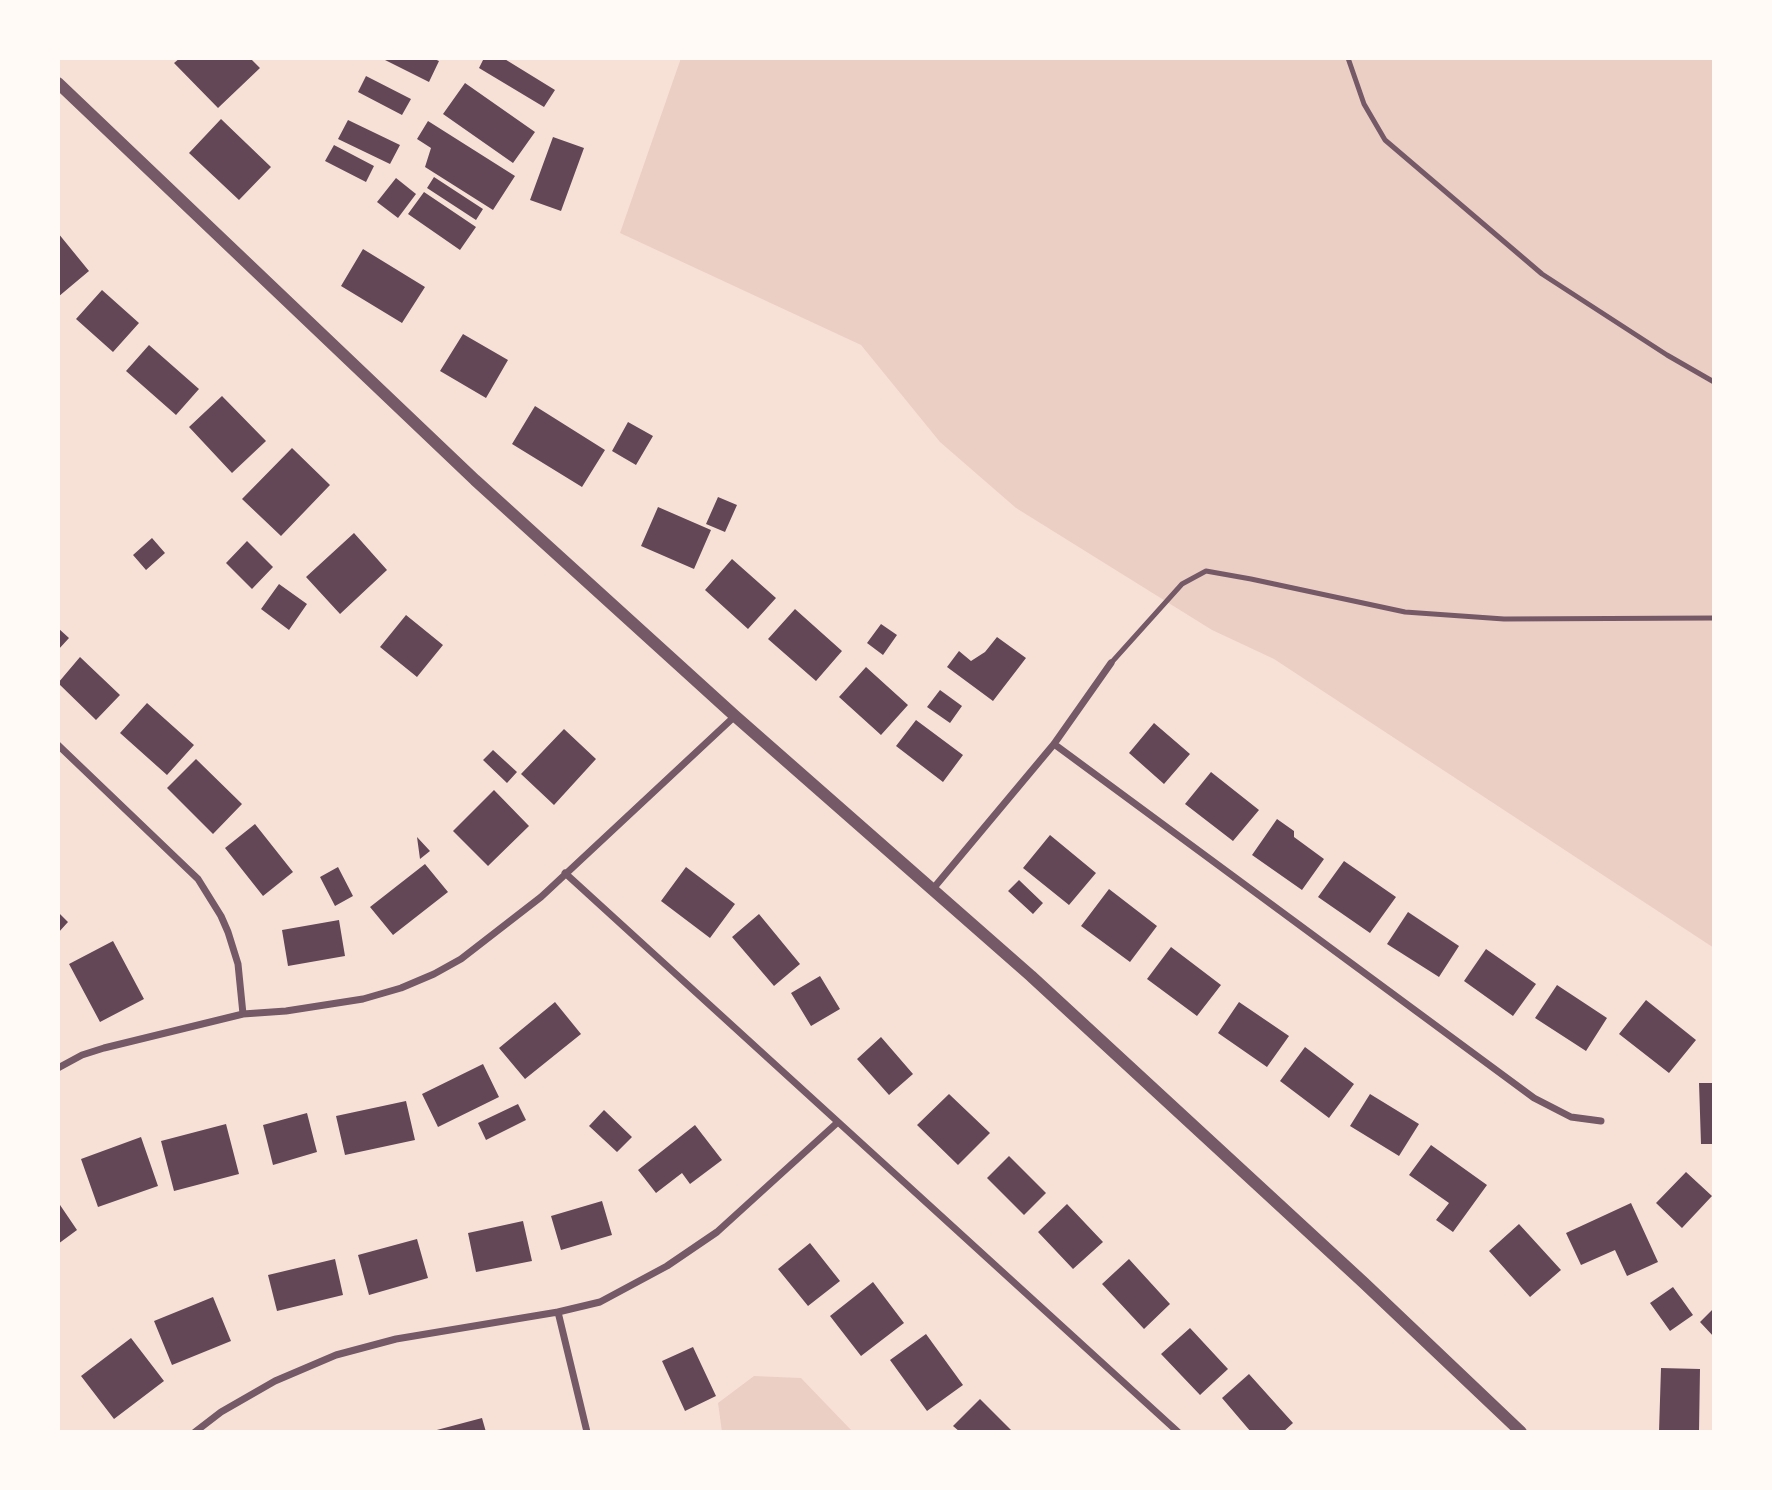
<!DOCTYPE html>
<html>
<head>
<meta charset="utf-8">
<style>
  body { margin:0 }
  #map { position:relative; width:1772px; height:1490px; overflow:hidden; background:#f7e1d7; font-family:"Fira Sans",sans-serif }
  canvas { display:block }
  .frame { position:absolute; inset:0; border:60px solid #fffaf5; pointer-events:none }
</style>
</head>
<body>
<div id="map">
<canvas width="1772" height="1490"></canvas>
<div class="frame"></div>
</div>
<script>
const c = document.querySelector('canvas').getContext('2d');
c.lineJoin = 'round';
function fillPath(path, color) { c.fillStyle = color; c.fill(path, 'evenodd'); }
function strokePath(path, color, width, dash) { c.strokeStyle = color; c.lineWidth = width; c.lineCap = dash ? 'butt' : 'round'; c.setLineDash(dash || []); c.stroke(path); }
fillPath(new Path2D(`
  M681,58H1714V948L1274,659L1212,630L1016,508L940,442L861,345L620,233Z
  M754,1376L801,1378L853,1432H722L718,1403Z`), '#ebcfc5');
fillPath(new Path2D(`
  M180,58H250L260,68L218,108L174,63Z
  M381,58H432L439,61L429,82Z
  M484,58H503L555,90L544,107L479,68Z
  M366,76L411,99L402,115L358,92Z
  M465,83L535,132L513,163L443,114Z
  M221,119L271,167L239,200L189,153Z
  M348,120L400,145L390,164L338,139Z
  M428,121L515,176L493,210L425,167L431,148L417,139Z
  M553,137L584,148L561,211L530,200Z
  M334,145L374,166L366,182L325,161Z
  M434,177L483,209L476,220L427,188Z
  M396,178L416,194L398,218L377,202Z
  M424,192L476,227L460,250L408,214Z
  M58,233L89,271L58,297Z
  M363,249L425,287L402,323L341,286Z
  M102,290L139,323L113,352L76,319Z
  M463,334L508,360L486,398L440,371Z
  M149,345L199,389L176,415L126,371Z
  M222,396L266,441L232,473L189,427Z
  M535,406L605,450L582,487L512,444Z
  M628,422L653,436L636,465L612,451Z
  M292,448L330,485L281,536L242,499Z
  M718,497L737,505L725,532L706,524Z
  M658,507L711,530L694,569L641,546Z
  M354,533L387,570L340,614L306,577Z
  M152,538L165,553L146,570L133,555Z
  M247,541L273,567L252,589L226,563Z
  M732,559L776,598L748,629L705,590Z
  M279,584L307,604L289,630L261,609Z
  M795,609L842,651L816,681L768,639Z
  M406,615L443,645L417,677L380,647Z
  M881,624L897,635L883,655L867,643Z
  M58,628L69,638L58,650Z
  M997,637L1026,658L993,701L947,667L959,651L971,661L985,652Z
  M80,657L120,695L96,720L58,683Z
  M866,667L908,705L881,735L839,697Z
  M940,690L962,706L950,723L927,707Z
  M147,703L194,745L167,775L120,733Z
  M916,720L963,755L943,782L896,746Z
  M1154,723L1190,754L1164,784L1129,753Z
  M564,729L596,759L554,805L521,774Z
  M493,750L517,772L507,783L483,760Z
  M196,759L242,804L213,834L167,788Z
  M1211,772L1259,810L1233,841L1185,804Z
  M494,790L529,826L488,866L453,831Z
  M1277,819L1294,831V837L1324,859L1302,890L1252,855Z
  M255,824L293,872L263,896L225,848Z
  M1050,835L1096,873L1069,905L1023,868Z
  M417,837L430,851L420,859Z
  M1344,861L1396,897L1370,933L1318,897Z
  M425,864L448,892L393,935L370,907Z
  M338,867L353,896L335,906L320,877Z
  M686,867L735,904L710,938L661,901Z
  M1019,880L1043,903L1033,914L1008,891Z
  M1109,889L1157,926L1130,962L1081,926Z
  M58,912L68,922L58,933Z
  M1408,912L1459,946L1439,977L1387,944Z
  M759,914L800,964L774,986L732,937Z
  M339,920L345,956L288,966L282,930Z
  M113,941L144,999L100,1022L69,964Z
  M1171,947L1221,985L1197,1016L1147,979Z
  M1486,949L1536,984L1513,1016L1464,981Z
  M820,976L840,1009L811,1026L791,993Z
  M1557,985L1607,1018L1586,1051L1535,1018Z
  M1646,1000L1696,1040L1669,1073L1619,1034Z
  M555,1002L581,1034L525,1079L499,1048Z
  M1239,1002L1289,1036L1267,1067L1218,1033Z
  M881,1037L913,1074L889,1095L857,1059Z
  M1305,1047L1354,1084L1329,1118L1280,1081Z
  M483,1064L499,1097L438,1127L422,1094Z
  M1699,1083H1714V1144H1701Z
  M949,1094L990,1133L958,1165L917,1125Z
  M1370,1094L1419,1124L1399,1156L1350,1126Z
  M406,1101L415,1140L345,1155L336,1116Z
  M518,1104L526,1120L486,1140L478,1123Z
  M604,1110L632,1137L617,1152L589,1126Z
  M307,1113L317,1152L273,1165L263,1125Z
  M226,1124L239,1174L174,1191L161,1141Z
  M695,1125L722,1160L690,1184L682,1173L656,1193L638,1170Z
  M141,1137L158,1186L98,1207L81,1159Z
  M1431,1145L1487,1185L1453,1232L1436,1220L1449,1203L1409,1175Z
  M1009,1156L1046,1193L1024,1215L987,1178Z
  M1686,1172L1712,1196L1682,1228L1656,1203Z
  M602,1201L612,1235L561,1250L551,1216Z
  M58,1202L77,1230L58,1244Z
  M1631,1203L1658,1262L1627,1276L1615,1250L1581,1265L1566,1233Z
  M1067,1204L1103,1242L1073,1269L1038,1232Z
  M523,1221L532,1261L476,1272L468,1233Z
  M1519,1224L1561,1270L1530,1297L1489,1251Z
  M417,1239L428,1278L369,1295L358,1255Z
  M810,1243L840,1281L808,1306L778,1269Z
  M335,1259L343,1295L277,1311L268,1275Z
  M1129,1259L1170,1304L1144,1329L1102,1284Z
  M873,1282L904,1323L861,1356L830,1316Z
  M1673,1287L1693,1315L1670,1331L1650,1303Z
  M213,1297L231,1341L172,1365L154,1321Z
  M1714,1308V1337L1700,1322Z
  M1190,1328L1228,1369L1200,1395L1161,1354Z
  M926,1334L963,1385L927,1411L890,1360Z
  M131,1338L164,1381L114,1419L81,1376Z
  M693,1347L716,1396L685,1411L662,1361Z
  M1661,1368L1700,1369L1699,1432H1659Z
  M1249,1374L1293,1423L1283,1432H1251L1222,1398Z
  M980,1399L1013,1432H960L953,1426Z
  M482,1418L486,1432H433V1431Z`), '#644757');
strokePath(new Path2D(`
  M1348,58L1364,104L1385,140L1542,274L1667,355L1714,382
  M1111,663L1182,584L1206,571L1251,579L1405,612L1504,619L1714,618`), '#755966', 5);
strokePath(new Path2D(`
  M1054,744L1534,1098L1571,1117L1601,1121
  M58,745L198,879L221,916L228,932L238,964L243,1014
  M565,873L1178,1432
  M932,890L1054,744L1111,663
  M58,1068L82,1055L104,1048L243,1014L286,1011L363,999L401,988L434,974L461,959L541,897L735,716
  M558,1312L587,1432
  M195,1432L221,1412L275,1381L336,1355L396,1339L558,1312L600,1302L667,1266L717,1232L838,1122`), '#755966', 7);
strokePath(new Path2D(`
  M58,83L475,480L735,716L1031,976L1364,1283L1521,1432`), '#755966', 12);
</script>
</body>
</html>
